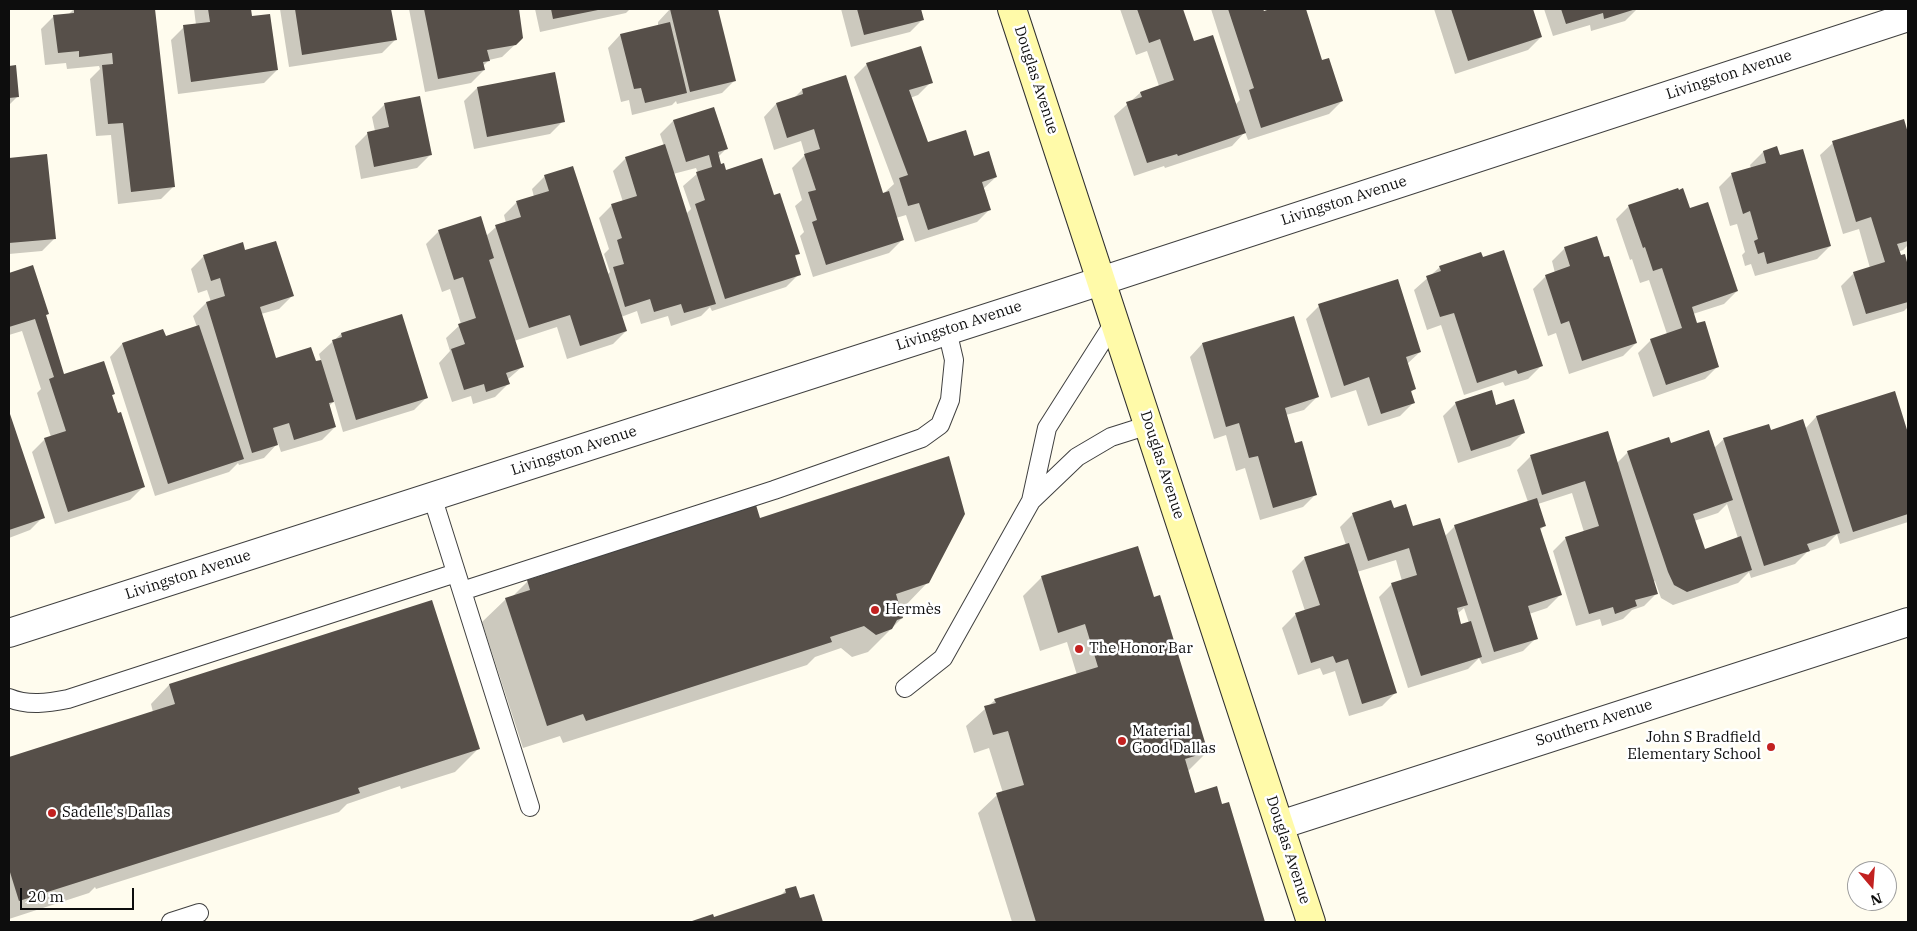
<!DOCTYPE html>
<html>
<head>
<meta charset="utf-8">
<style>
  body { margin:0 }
  #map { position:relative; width:1917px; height:931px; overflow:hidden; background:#fffcee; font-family:"IBM Plex Serif",serif }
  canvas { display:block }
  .frame { position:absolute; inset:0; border:10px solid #0d0d0d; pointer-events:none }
  .north { position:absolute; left:1847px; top:861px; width:50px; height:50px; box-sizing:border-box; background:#fff; border:1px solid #9e9e9e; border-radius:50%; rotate:162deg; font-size:14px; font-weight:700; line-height:20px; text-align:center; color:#0d0d0d }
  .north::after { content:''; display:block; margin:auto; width:18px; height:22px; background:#c22120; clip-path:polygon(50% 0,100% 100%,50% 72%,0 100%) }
  .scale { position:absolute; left:20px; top:888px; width:114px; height:22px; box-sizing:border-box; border:2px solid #0d0d0d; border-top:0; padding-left:6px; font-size:15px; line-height:18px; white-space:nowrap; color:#0d0d0d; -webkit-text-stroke:4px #fff; paint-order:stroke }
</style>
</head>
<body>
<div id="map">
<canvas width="1917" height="931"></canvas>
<div class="frame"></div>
<div class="north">N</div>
<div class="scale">20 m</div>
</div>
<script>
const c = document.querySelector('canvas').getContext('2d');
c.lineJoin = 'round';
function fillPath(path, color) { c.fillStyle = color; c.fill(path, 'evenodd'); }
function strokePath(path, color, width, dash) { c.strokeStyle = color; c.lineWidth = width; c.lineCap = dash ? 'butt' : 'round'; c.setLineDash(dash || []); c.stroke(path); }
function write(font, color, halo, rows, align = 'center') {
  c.font = font + ' "IBM Plex Serif",serif'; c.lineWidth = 5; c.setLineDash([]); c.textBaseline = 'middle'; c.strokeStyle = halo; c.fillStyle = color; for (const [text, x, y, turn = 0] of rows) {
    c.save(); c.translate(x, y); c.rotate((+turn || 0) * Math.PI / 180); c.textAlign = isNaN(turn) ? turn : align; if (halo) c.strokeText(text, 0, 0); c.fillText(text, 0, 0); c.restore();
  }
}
fillPath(new Path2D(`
  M74,9H154L174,186L161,199L118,204L111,135L96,136L90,79L100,69L99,66L67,69L66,63L45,65L41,29L54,16L68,15Z
  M194,9H249L251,18L277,70L264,83L178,94L171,40L184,27L196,25Z
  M280,9H390L395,40L382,53L289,67Z
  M409,9H517L522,38L502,57L489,60L483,66L484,70L471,83L425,92Z
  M535,9H630L626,13L540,32Z
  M670,9H722L717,10L735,80L722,93L677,104L676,101L672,105L632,115L629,100L621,102L608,48L620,35L658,26V22Z
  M841,9H920L923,19L910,32L851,47Z
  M1120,9H1182L1193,43L1235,105L1240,100L1211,9H1262L1263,12L1274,9H1304L1322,62L1342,101L1329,114L1248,140L1245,132L1232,146L1165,168L1164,166L1134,176L1114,116L1140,93L1159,86L1147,51L1136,55Z
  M1434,9H1532L1541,37L1528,50L1455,74Z
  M1544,9H1637L1625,21L1591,31L1590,25L1553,36Z
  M867,64L931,82L918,95L910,98L927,143L973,158L996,177L983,189L990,209L977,222L915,242L906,215L896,218L902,240L889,253L813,277L800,236L804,232L795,206L802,200L792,168L805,155L801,141L774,150L764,117L776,104L794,98L802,90L883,194L894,184L854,77Z
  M15,66L18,96L9,105V67Z
  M477,88L563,121L550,134L474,149L464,101Z
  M385,104L430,155L417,168L361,179L355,146L368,133L375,131L372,117Z
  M714,109L726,149L718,157L720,166L725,171L774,197L798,254L794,257L799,274L786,287L712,311L710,307L701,316L671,326L668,316L641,324L637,311L621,317L626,331L613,344L567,359L557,327L514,341L523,366L507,380L508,384L495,397L473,404L471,396L452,402L439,363L450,351L446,338L461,324L450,289L442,292L426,244L439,231L486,236L496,227L506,223L504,215L516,203L534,197L532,189L545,176L607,275L610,272L604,254L609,249L599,218L612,205L623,202L613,171L626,158L664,146L660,134L673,121ZM696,168L698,173L683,186L691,209L686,214L673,174Z
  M1903,121L1908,137V245L1903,250L1898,252L1900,257L1904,256L1908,270V307L1904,311L1853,326L1841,286L1854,273L1870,268L1859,229L1843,234L1820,155L1833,143Z
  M1776,148L1779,157L1830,246L1817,259L1755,276L1751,264L1745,266L1742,255L1745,252L1737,224L1730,226L1719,187L1732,174L1751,168L1750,165L1763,152Z
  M46,155L55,238L42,251L9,254V159Z
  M1629,206L1689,210L1737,291L1724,304L1693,314L1696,325L1718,366L1705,379L1653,397L1638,353L1651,340L1667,334L1649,280L1640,283L1632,259L1630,260L1616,219Z
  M1565,248L1636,343L1623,356L1569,374L1556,333L1548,336L1533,289L1546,276L1555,273L1552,261Z
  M244,252L292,296L279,309L261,314L275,359L315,363L321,361L319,354L341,334L401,316L427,397L414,410L343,432L334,401L329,406L335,427L322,440L281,452L278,443L264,458L239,465L238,463L229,472L155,496L110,357L122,344L165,338L197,327L193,316L206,303L211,302L207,290L198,293L191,269L204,256Z
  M32,266L45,316L63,376L114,394L111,396L143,487L130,500L55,524L32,452L45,439L51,437L37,393L41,389L22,331L9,335V274Z
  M1440,267L1541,366L1528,379L1505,386L1503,382L1464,395L1441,325L1427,330L1414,290Z
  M1319,306L1420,352L1407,364L1415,388L1410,393L1413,403L1400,416L1368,426L1356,390L1331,398L1306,319Z
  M1202,344L1317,397L1304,410L1286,415L1295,445L1316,494L1303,507L1260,520L1245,468L1236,471L1226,435L1214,439L1190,357Z
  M1894,393L1908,437V522L1840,544L1837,534L1825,546L1807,552L1795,564L1751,578L1749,572L1738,583L1673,605L1661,598L1655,581L1653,582L1657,593L1644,606L1632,610L1623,619L1602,626L1600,619L1576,626L1553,551L1566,538L1584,532L1572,493L1538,504L1544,526L1540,530L1560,595L1547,608L1529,614L1536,638L1523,651L1482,664L1479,658L1468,669L1408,688L1379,597L1392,584L1402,581L1396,560L1357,572L1395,693L1382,706L1349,716L1335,671L1323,675L1320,668L1298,675L1282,628L1295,615L1305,611L1292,571L1305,558L1346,545L1340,527L1353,514L1393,509L1412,528L1445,536L1455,526L1528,502L1517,470L1530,457L1607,433L1616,464L1628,452L1671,445L1714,448L1724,439L1770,431L1805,429L1816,417ZM1727,504L1738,538L1704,550L1694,521L1718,513ZM1464,608L1469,623L1461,626L1457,614Z
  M1456,403L1496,406L1523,433L1510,446L1458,463L1443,416Z
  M9,414L43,517L30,530L9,538Z
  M760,519L928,582L905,606L899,608L902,618L868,652L852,657L841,648L815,657L807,665L563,743L560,736L523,748L482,622L506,599L512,597L528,581Z
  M1042,577L1153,598L1207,752L1188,771L1194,794L1221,805L1228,803L1264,922H1012L978,813L997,795L1003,793L989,748L974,753L966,726L995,700L1077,675L1067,642L1040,651L1023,596Z
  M169,685L478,749L455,772L401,789L400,786L347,804L339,812L96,889L95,887L89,893L9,919V758L153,712L151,704Z
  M786,890L799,900L813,895L822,922H692L712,916L713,919L780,896Z`), '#0003');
fillPath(new Path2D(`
  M74,9H155L175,187L131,192L123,123L108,124L102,65L113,64L112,53L79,57V51L58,53L53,15L74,13Z
  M208,9H251L252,16L270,14L278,70L191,82L183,25L210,22Z
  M295,9H391L397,40L302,55Z
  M424,9H519L523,38L516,45L487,50L490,61L483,62L485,70L438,79Z
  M551,9H598V10L553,19Z
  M670,9H718L736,81L690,92Z
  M857,9H921L924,20L864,35Z
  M1137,9H1183L1194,41L1213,35L1246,133L1178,156L1177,154L1147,163L1126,102L1142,97L1140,92L1174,80L1160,39L1149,43Z
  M1228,9H1263L1264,11L1270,9H1306L1322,60L1329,58L1343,101L1261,128L1249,90L1254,88Z
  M1451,9H1533L1542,37L1468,61Z
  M1561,9H1636L1604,19L1603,13L1566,24Z
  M670,22L687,93L645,103L641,88L634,89L620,34Z
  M921,46L933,83L909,90L928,142L966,130L974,156L989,151L997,177L982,182L991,210L928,230L919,203L908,206L899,178L908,175L866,63Z
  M16,65L19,97L9,98V66Z
  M555,72L565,122L487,137L477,87Z
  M846,75L883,193L889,191L904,240L826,265L812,222L817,220L808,192L816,190L804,154L820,149L814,129L787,138L776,103L803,94L802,89Z
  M420,96L432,155L374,167L367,132L389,127L384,103Z
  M714,107L728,149L718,152L721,164L724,163L726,170L762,158L774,195L780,193L800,254L795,255L801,275L725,299L695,204L705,200L696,172L712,167L709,155L686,162L673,120Z
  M1904,119L1908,133V241L1897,244L1901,255L1905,254L1908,266V302L1866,314L1853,272L1885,262L1871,217L1856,222L1832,141Z
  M665,144L716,304L684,313L681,304L654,312L650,299L625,307L613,267L624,264L617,240L622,238L611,204L637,196L625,157Z
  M1777,146L1780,155L1803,149L1831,246L1767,264L1764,252L1758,254L1754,241L1758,239L1750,211L1743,214L1731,173L1766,163L1763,151Z
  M47,154L56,239L9,243V158Z
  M573,166L627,331L580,346L570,315L529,328L495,225L521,217L516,201L549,191L544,175Z
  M1678,188L1679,190L1683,188L1690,208L1708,202L1738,291L1692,307L1697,323L1705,321L1719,367L1666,385L1650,339L1682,328L1662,268L1653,271L1645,247L1643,248L1628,205Z
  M481,216L494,258L489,260L524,367L506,373L510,384L486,392L484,384L464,390L451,349L465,344L458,324L476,318L463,277L454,280L438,230Z
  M1597,236L1604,257L1609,256L1637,343L1582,361L1569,321L1561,324L1545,275L1570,266L1564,247Z
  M276,241L294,296L260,307L276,358L311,347L316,361L321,360L334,402L329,403L336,427L294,440L289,423L273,428L278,445L252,453L206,302L225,296L220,278L211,281L203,255L243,242L245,250Z
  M1504,250L1543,366L1518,374L1516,370L1477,383L1454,313L1440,317L1426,276L1441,271L1439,266L1481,252L1483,257Z
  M33,265L49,314L46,315L64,374L104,361L115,394L112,395L118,413L121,412L145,487L68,512L44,438L66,431L49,379L54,377L35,319L9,327V273Z
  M1398,279L1421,352L1406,357L1416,389L1411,391L1415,403L1381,414L1369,377L1344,386L1318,304Z
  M402,314L428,398L356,420L332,340L342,337L341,333Z
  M1294,316L1319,397L1285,408L1295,443L1302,441L1317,495L1273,508L1258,456L1249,458L1239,423L1226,427L1202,343Z
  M199,325L244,459L168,484L122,343L163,329L166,336Z
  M1492,390L1496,405L1514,399L1525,433L1471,451L1455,402Z
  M1895,391L1908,433V514L1853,532L1816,416Z
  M9,411L45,518L9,530Z
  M1803,419L1840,533L1807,544L1810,551L1764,566L1723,438L1769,424L1771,430Z
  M1709,430L1733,500L1693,514L1705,549L1741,536L1752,570L1687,592L1674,585L1668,572L1627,451L1669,437L1671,443Z
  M1608,431L1658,594L1635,600L1637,606L1615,614L1613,607L1589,614L1565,537L1599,526L1585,481L1542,495L1530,455Z
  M949,456L965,514L929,583L896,594L903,618L897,620L892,629L876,635L864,626L830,637L832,642L586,721L583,714L547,726L505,598L530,590L527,580L756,505L760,518Z
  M1537,498L1546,526L1540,528L1562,595L1528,606L1538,639L1494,652L1454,525Z
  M1391,500L1394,508L1406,504L1413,526L1440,518L1468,605L1457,608L1461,624L1471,621L1482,657L1421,676L1391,583L1417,575L1409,548L1368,561L1352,513Z
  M1349,543L1397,693L1362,704L1348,659L1336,663L1333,656L1311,663L1295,613L1320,605L1304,557Z
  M1138,546L1154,597L1160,595L1208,752L1185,759L1195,793L1217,786L1222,804L1229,802L1265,922H1036L996,793L1024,785L1008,731L993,735L984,706L996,703L994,699L1098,667L1085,624L1058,633L1041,576Z
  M432,600L480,749L358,788L360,793L19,901L9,869V757L175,704L169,684Z
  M796,886L800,898L814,894L823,922H689L713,914L714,917L786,893L785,889Z`), '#564f49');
const lane = new Path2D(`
  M432,496L530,807
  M1031,501L1047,428L1115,321
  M462,591L774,490L922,438L940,425L950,400L954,360L947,330
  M905,688L943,658L1031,501L1077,457L1111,437L1149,425
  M9,698C28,706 48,703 68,699L456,573
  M171,922L199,913`);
const street = new Path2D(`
  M9,633L1058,295L1908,17
  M1280,825L1908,622`);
const secondary = new Path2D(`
  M1012,9L1311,922`);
strokePath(lane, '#404040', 20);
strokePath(street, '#404040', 30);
strokePath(secondary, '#2f2f2f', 30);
strokePath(lane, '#fff', 18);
strokePath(street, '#fff', 28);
strokePath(secondary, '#fffaa9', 28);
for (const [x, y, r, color] of [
  [875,610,5,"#c22120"],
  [1079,649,5,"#c22120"],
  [1122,741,5,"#c22120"],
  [1771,747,5,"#c22120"],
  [52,813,5,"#c22120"]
]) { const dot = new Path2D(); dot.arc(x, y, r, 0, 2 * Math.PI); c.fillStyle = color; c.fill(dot); strokePath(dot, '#fff', 2); }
write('15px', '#0d0d0d', '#fff', [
  ["Livingston Avenue",1729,75,-18],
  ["Douglas Avenue",1036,80,72],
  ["Livingston Avenue",1344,201,-18],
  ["Livingston Avenue",959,326,-18],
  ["Livingston Avenue",574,451,-18],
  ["Douglas Avenue",1162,465,72],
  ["Livingston Avenue",188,575,-18],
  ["Southern Avenue",1594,723,-18],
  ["Douglas Avenue",1288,850,72]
]);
write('15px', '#0d0d0d', '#fff', [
  ["Hermès",885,610],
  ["The Honor Bar",1089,649],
  ["Material",1132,732],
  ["Good Dallas",1132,749],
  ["John S Bradfield",1761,738,"right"],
  ["Elementary School",1761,755,"right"],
  ["Sadelle's Dallas",62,813]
], 'left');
</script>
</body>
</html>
